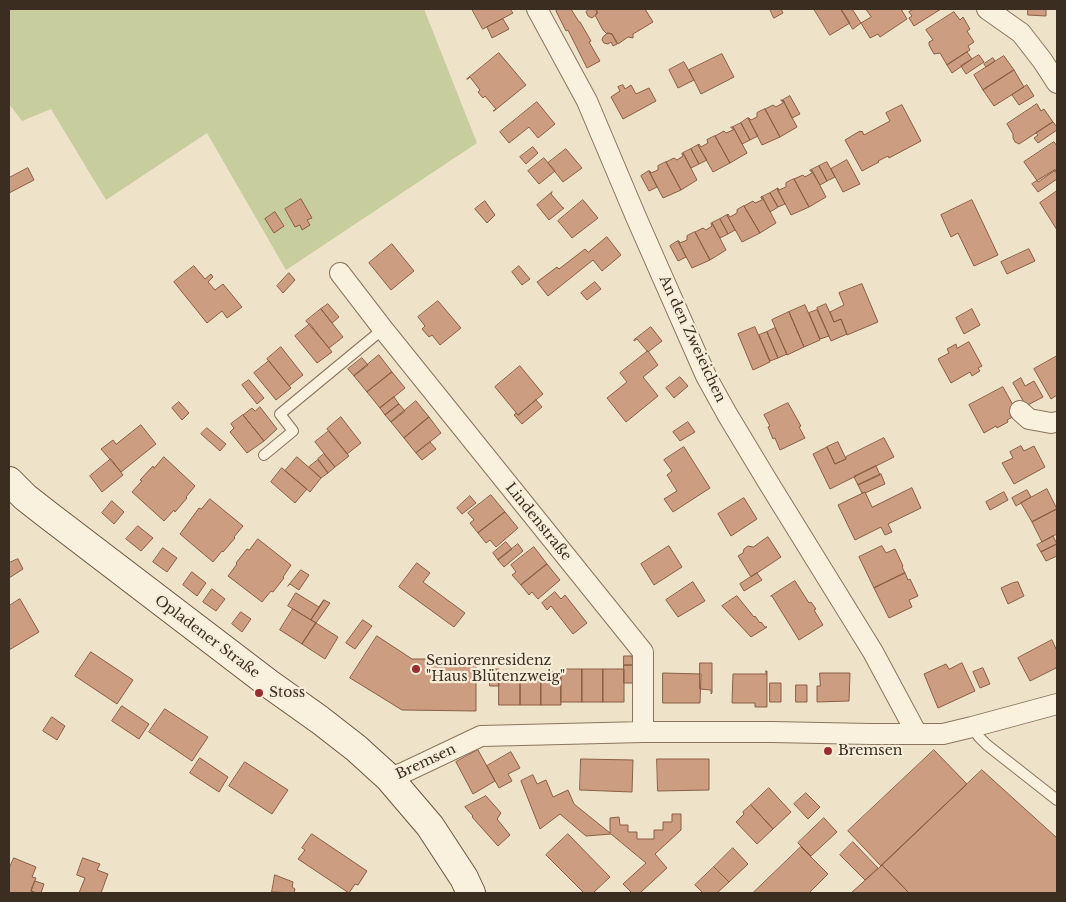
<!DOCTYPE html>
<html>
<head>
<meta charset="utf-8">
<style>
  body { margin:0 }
  #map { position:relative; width:1066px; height:902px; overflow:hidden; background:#eee2c9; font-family:"Libre Baskerville",serif }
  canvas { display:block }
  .frame { position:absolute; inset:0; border:10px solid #3c2d21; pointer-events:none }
</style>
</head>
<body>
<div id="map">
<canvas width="1066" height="902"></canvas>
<div class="frame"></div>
</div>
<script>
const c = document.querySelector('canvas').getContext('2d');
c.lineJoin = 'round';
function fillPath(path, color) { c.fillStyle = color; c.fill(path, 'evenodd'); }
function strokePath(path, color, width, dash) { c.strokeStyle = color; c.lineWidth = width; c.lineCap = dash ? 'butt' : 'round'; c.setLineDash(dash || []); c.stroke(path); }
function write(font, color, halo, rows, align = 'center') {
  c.font = font + ' "Libre Baskerville",serif'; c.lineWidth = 4.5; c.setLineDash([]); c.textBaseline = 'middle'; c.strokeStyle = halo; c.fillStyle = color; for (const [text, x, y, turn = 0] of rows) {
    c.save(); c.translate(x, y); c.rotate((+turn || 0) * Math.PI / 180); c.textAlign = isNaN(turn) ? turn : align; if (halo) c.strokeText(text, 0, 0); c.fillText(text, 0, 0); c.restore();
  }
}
fillPath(new Path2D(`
  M9,9H424L477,143L286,270L207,133L106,200L51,109L22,121L9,104Z`), '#c8cd9d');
const building = new Path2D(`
  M472,9H510L513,13L483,29Z
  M559,9H571L579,22H580L591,41L589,42L600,61L587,68L568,30L566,31L556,11Z
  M589,9H595L597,11V14L592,18L588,16L586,12Z
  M595,9H645L653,22L633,34V38L628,37L618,44L612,34L608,33L607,34L603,30L595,15L597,14V11Z
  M770,9H781L783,13L774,18Z
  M814,9H841L850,23L830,35Z
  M841,9H852L861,23L853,29Z
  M866,9H901L907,19L880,37L878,34L870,38L861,23L871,17Z
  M914,9H941L914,26L909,18L912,16L909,12Z
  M1028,9H1046V16L1028,15Z
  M954,12L960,20L963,17L970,29L967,31L974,42L968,46L970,50L947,65L940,53L934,54L929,45V42L933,40L926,30Z
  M503,19L509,29L492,38L487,27Z
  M608,33L612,34L617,44L613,46L611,42L608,44L604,43L602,40L603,37Z
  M967,52L972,59L952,73L947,65Z
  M499,53L526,85L494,111H493L496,109L485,96L483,98L478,92L480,90L470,77L468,79H467Z
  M722,54L734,77L701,94L689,70Z
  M979,55L984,62L966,74L961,66Z
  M1004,56L1014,70L983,90L974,75Z
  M993,58L995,61L986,67L984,64Z
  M684,62L694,80L678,88L669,70Z
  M1014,70L1024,87L994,106L983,90Z
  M623,85L625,89L631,85L636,94L649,88L656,101L623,119L611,97L620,91L618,87Z
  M1027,85L1034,96L1019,105L1012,95Z
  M790,96L800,114L792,118L783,100Z
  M781,100H783L797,127L780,137L765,109L773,105L776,107L783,103Z
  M537,102L555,124L538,138L529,127L509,143L500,132Z
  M1037,104L1041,111L1044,109L1053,122L1019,144L1015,142L1013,138V134L1007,124Z
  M902,105L921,141L889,158L888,156L878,161L879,162L862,171L845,140L860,131L861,132L862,131L864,135L890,121L886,113Z
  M765,109L780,137L762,145L748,118H749L751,120L757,117V113Z
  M748,118L758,136L750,140L741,123Z
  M1053,122L1057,127V130L1038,143L1034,138L1038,135L1036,133Z
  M741,123L750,140L742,144L733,127Z
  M731,127H733L747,153L730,163L715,136L724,131L726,133L733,130Z
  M715,136L730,163L713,172L698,145L699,144L701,147L708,143L707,140Z
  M1054,142L1057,146V153H1056L1057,154V169L1038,182L1024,162Z
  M698,145L707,160L699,164L691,149Z
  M533,147L538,153L526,164L520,157Z
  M566,149L582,168L563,182L548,163Z
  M691,149L699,164L691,168L683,153Z
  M683,153L697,180L681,190L666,162L674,158L677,160L683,156L682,154Z
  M544,158L555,171L539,184L528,171Z
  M847,160L860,184L843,192L831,169Z
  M666,162L681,190L663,198L649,171H650L651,173L658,170V166Z
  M827,162L835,177L827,181L819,166Z
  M819,166L827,181L820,185L811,170Z
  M28,168L34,180L9,193V178Z
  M810,170H812L826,197L809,207L794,179L803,175L805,177L812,173Z
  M1055,170L1057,174V179L1038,192L1032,184Z
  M649,171L657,187L649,191L641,176Z
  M794,179L809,207L791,215L777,188H778L779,190L786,187V183Z
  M777,189L785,204L778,207L770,193Z
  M1057,191V230L1040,203Z
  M552,192L551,194L563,208H564L549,220L537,205Z
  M770,193L778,207L770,212L762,197Z
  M761,197L762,196L776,223L760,233L744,206L753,201L755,203L762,200Z
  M301,199L312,218L307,220L310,225L302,230L300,225L295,227L285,209Z
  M583,200L598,218L572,238L558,221Z
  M972,200L998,255L974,266L958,233L951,237L941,215Z
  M485,201L495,215L487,223L475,209Z
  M744,206L760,233L742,242L727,215L728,214L730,217L737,213V210Z
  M275,212L284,226L274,233L265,219Z
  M727,215L735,230L728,234L720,219Z
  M720,219L728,234L720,238L712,223Z
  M712,223L726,250L710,260L695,232L703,228L706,230L712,226L711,224Z
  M695,232L710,260L692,268L678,241H679L680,243L687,240V236Z
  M607,237L621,255L602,271L593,260L548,296L537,282L557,267L559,269L585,249L588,252Z
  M678,241L686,257L678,261L670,246Z
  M392,244L414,271L391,290L369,263Z
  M1029,249L1035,261L1007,274L1001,262Z
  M194,266L205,279L211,274L213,277L208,282L215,290L223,284L242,307L227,318L222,311L207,323L174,282Z
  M519,266L530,279L522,285L512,272Z
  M289,273L295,280L283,293L277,286Z
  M595,282L601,289L587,300L581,293Z
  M862,284L878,322L847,335L841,319L834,322L830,312L844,305L839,293Z
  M438,301L461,328L440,345L432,335L429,337L422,329L425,326L418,317Z
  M328,304L339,317L332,323L321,309Z
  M826,304L834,322L841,319L847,334L831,341L817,308Z
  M805,305L820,340L804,347L789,312Z
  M321,309L343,337L329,348L306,321Z
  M972,309L980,325L964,334L956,318Z
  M817,310L829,336L820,339L809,313Z
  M789,312L804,347L787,355L772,320Z
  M310,324L332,352L317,363L295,336Z
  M651,327L662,341L648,352L637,339L634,341V340Z
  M755,327L770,362L753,370L738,334Z
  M775,328L787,354L778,358L767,332Z
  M767,332L778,358L770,361L759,335Z
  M969,342L982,366L978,368L980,371L972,376L970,372L951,383L938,359L949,353L947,349L956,344L957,348Z
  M281,347L303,375L289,386L267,359Z
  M648,351L658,365L643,377L658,396L626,422L607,398L627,382L620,373Z
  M379,355L392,372L367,392L354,376Z
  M1057,356V395L1051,399L1034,369Z
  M362,358L368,365L354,376L348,369Z
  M269,361L291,388L276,400L254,373Z
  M520,366L543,394L518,415L495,387Z
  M392,372L405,388L380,408L367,392Z
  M680,377L688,386L674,398L666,388Z
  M1021,378L1025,386L1034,381L1043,397L1026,406L1013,383Z
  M249,380L264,398L257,404L242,385Z
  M1003,387L1018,414L1007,420L1008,422L997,428L996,426L984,433L969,405Z
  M394,397L399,404L385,415L380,408Z
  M536,400L542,407L522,424L514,415L516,413L518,415Z
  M416,401L429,417L404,438L391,422Z
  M179,402L189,413L182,420L172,408Z
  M788,403L801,426L799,427L805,438L780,450L775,438L773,439L768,427L770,426L764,415Z
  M399,404L405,411L391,422L385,415Z
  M260,407L277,429L264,441L243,415L252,408L255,411Z
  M243,415L264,441L247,453L230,432L234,428L231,424Z
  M341,417L361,443L347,454L327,429Z
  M429,417L441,433L416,453L404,438Z
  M688,422L695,432L680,441L673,432Z
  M141,425L156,444L121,472L101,449L113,440L116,444Z
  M207,428L226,444L220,451L201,434Z
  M329,431L349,456L335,467L315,442Z
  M884,438L894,457L830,489L813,454L827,447L835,464L846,459V457Z
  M430,442L436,449L422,460L416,453Z
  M838,442L846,459L835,464L827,447Z
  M1021,446L1024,451L1034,446L1045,467L1014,484L1002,463L1013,458L1010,452Z
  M684,447L710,488L673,512L664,499L677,491L667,475L672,471L664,460Z
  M324,454L335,467L328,473L318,459Z
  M164,457L195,486L186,497L187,498L175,512L174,510L164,521L132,492L142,481L140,480L153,466L154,468Z
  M297,457L321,478L310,492L285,471Z
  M111,459L123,475L102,492L90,476Z
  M318,460L328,473L321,478L309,467Z
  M876,466L880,475L858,485L854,477L856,476H855Z
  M282,468L307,489L295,503L271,482Z
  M881,474L885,484L865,493V492L862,493L858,485Z
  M912,488L921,508L888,524L892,532L885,535L881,527L855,540L838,505L865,492L872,507Z
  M1047,489L1057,509L1032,522L1021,503Z
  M1027,490L1031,497L1016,506L1012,498Z
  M1004,492L1008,500L990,510L986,502Z
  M491,495L505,512L478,533L470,523L474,520L468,513Z
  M470,496L476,503L462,514L457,508Z
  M744,498L757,519L731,536L718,514Z
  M210,499L243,526L234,537L235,538L223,552L222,551L213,562L180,534L199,508L201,509Z
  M112,501L124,512L114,524L102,513Z
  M1057,509V534L1042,542L1032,522Z
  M505,512L518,528L496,547L490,540L486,543L478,533Z
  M138,526L153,538L141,551L126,539Z
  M1053,536L1057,544L1041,552L1037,545Z
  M768,537L781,557L751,577L738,556L743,553L744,549L748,546L753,547Z
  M258,539L291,565L283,577L284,578L273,592L271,591L262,602L228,576L237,564L236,563L247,549L249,550Z
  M506,542L512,549L498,560L493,553Z
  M518,544L523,551L504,567L498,560Z
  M1057,544V556L1046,561L1041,552Z
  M669,546L682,567L654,585L641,564Z
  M882,546L886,553L895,549L903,566L902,567L905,573L874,588L859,557Z
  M534,547L547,564L521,585L512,575L516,572L511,565Z
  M163,548L177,558L167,572L153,562Z
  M18,559L23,569L9,578V563Z
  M417,563L430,573L423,582L465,613L454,627L399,587Z
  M547,564L560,580L538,599L532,592L529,595L521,585Z
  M301,570L309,575L299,590L290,584L288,586Z
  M192,572L206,583L197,596L183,585Z
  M757,573L762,580L744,591L740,584Z
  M905,573L908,580L910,579L918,596L909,600L912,607L889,618L874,588Z
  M795,581L809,603L811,602L816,609L814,610L823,625L799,640L772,596H771Z
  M693,582L705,601L678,617L666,600Z
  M1018,582L1024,596L1008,604L1001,588L1012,583Z
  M212,589L225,599L216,611L203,602Z
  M555,592L561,599L565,595L587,623L573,634L551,606L547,610L542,603Z
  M296,593L319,607L324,600L311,620L288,606Z
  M737,596L754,617L755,616L760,623L761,622L765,627H767L751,637L722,606Z
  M20,599L39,632L9,650V606Z
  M324,600L330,603L316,623L311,620Z
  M293,609L316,623L302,644L280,630Z
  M241,612L251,619L242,632L232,624Z
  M363,620L372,626L355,649L346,643Z
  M316,623L338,637L325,659L302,644Z
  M377,636L412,659H476V711L402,710L350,678Z
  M1052,640L1057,651V666L1056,667V668L1030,681L1018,658Z
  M91,652L133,680L117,704L75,676Z
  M624,656H632L633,665H624Z
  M700,663H712V693L711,694V690L700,689Z
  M962,663L975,691L938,708L924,674L946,664L949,669Z
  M624,665H633V683H624Z
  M983,668L990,684L980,688L973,672Z
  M490,669H499V686H490Z
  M561,669H582V702H561Z
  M582,669H603V702H582Z
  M603,669H624V702H603Z
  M766,671H767V707H755V703H732L733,674H766Z
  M541,672H561V705H541Z
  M541,672V705H520V673Z
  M499,673H520V705H499Z
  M663,673L701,674L700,703H663Z
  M820,673H850L849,701L817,702V686H820Z
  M770,683H781V702H770Z
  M796,685H807V702H796Z
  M122,706L149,724L139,739L112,721Z
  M165,709L208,737L192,761L149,732Z
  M52,717L65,726L57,740L43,731Z
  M478,750L495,781L473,794L456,762Z
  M934,750L967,784L881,866L848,831Z
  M511,752L520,768L508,774L512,781L499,788L487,766Z
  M200,758L228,777L219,792L190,773Z
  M581,759L633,760L632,792L580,790Z
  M657,759H709V790L658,791Z
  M245,762L288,790L272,814L229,786Z
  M982,770L1057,838V893H909L882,865Z
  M533,775L537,784L546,780L553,797L568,790L574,804L610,833V818L619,817L620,825H628V832H637V839H654V830H663V822H672V814H681V830L655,854L667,868L640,893H632L623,884L646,863L611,834L586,836L560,814L540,829L521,781Z
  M769,788L791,812L773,829L751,805Z
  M806,793L820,807L808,819L794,804Z
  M486,796L501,813L497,819L510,835L498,846L472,817L473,816L465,807Z
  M751,805L773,829L757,844L736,822L744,814L743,812Z
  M824,818L837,832L811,856L798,843Z
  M312,834L367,871L358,885L355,884L349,893L298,859L305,850L302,848Z
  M568,834L610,877L593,893H584L546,855Z
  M853,842L878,868L865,880L840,855Z
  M801,847L828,874L809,893H753Z
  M733,848L748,864L729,882L714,867Z
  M14,858L36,867L32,877L36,878L31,891L36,893H12L9,892V869Z
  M83,858L100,864L97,870L108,874L101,893H79L85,878L77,875Z
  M882,865L909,893H851L881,866Z
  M714,867L729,882L717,893H703L695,885Z
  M275,875L293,882L292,887L295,889L294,893L272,892Z
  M35,881L44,884L41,893H36L31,891Z`);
fillPath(building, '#cc9d80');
strokePath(building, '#8a5e44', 1);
const service = new Path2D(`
  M264,455L293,431L280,414L383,329
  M972,727L979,737L987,745L1057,800`);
const minor = new Path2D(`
  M537,9L587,101L636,217L706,376L727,414L768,482L873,652L917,734
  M987,9L1021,33L1042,60L1057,83
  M340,273L383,329L643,652V732
  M1020,411L1029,419L1051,423L1057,422
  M389,778L405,772L481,736L643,732H772L870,734H943L972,727L1057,704`);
const secondary = new Path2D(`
  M9,481L25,497L48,515L268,683L320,720L356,748L389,778L430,826L464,878L471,893`);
strokePath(service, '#8b755e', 12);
strokePath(minor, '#8b755e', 22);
strokePath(secondary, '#6d5641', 30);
strokePath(service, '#f9f0dd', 10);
strokePath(minor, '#f9f0dd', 20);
strokePath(secondary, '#f9f0dd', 28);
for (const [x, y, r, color] of [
  [416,669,5,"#992e32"],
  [259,693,5,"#992e32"],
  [828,751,5,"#992e32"]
]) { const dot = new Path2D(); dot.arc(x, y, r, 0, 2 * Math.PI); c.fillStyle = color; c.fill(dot); strokePath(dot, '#f6edd9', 2); }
write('14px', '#3c2d21', '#f6edd9', [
  ["An den Zweieichen",692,339,65],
  ["Lindenstraße",538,522,51],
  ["Opladener Straße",207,637,37],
  ["Bremsen",426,762,-25]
]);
write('14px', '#3c2d21', '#f6edd9', [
  ["Seniorenresidenz",426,661],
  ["\"Haus Blütenzweig\"",426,677],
  ["Stoss",269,693],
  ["Bremsen",838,751]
], 'left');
</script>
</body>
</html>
